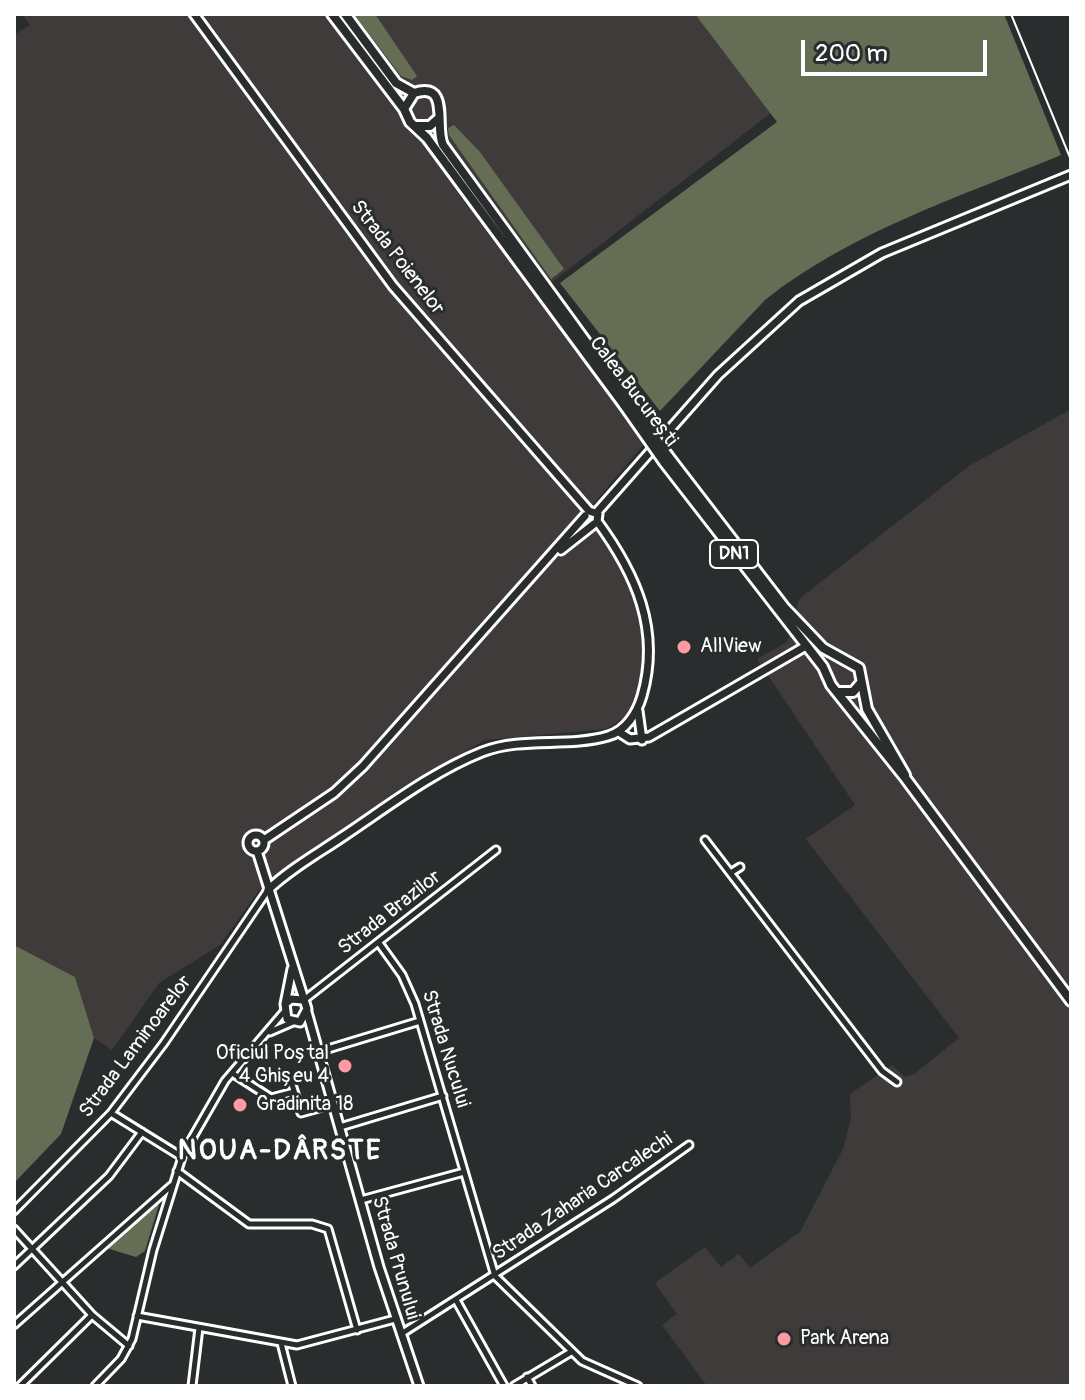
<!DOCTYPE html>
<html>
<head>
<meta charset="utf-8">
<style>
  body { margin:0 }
  #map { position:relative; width:1085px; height:1400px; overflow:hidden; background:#2a2d2e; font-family:Pangolin,sans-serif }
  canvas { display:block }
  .frame { position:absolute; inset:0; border:16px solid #fff; pointer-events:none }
  .scale { position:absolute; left:801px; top:40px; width:186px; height:36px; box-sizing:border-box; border:4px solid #fff; border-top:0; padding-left:10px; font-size:24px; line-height:28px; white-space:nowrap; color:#fff; -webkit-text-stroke:6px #2a2d2e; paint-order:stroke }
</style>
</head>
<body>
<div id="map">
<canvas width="1085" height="1400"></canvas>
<div class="frame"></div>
<div class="scale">200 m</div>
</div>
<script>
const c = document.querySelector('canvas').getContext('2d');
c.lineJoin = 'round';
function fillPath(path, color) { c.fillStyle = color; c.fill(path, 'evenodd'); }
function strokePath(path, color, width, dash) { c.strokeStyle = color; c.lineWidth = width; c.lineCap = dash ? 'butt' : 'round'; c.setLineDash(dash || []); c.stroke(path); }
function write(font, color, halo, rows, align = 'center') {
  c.font = font + ' Pangolin,sans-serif'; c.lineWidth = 6; c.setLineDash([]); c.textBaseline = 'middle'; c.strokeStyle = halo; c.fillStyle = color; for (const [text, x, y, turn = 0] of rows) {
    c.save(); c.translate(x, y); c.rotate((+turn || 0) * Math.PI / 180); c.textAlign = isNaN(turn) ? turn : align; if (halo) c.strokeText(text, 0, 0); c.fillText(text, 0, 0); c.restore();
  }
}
fillPath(new Path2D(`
  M22,14H700L771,113L538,293L649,438L591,507L639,598L645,643L636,705L621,720L606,729L485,740L394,793L260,889L220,945L159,983L112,1050L94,1038L75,977L14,945V35L30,25Z
  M1071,409V1386H707L662,1325L677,1314L655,1283L705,1247L721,1267L739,1254L750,1268L800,1232L843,1149L851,1118L850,1094L892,1065L905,1077L914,1074L959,1038L806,839L855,805L757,659L787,642L799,599L969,466Z`), '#3f3b3b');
fillPath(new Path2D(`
  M354,14H375L417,76L412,80L401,76Z
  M695,14H1004L1061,155C962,196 850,232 765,300L660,411L560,283L777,122Z
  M454,125L480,152L564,269L551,279L449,135L448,128Z
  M14,945L75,977L94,1038L61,1134L14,1183Z
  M161,1198L145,1251L136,1257L106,1248Z`), '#656e54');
const street = new Path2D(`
  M705,840L882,1071L897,1082
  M732,872L740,867
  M379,943L402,975L415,1004L495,1276L582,1361L638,1386
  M304,1000L496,850
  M270,1032L293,1022
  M318,1052L420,1021
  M232,1073L271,1098L294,1092
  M290,1078L301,1113L333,1104
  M111,1113L182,1157
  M340,1127L443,1096
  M177,1171L249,1224H312L328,1229L357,1330
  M361,1200L464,1172
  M14,1211L111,1113L164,1043L268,890
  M14,1229L92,1315L129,1346
  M14,1266L109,1176L142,1132
  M456,1300L504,1386
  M137,1316L297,1345L395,1319
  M14,1325L171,1186
  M401,1334L613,1199L689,1145
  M281,1343L292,1386
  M527,1377L532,1386
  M20,1386L92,1315
  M95,1386L121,1359L132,1339L153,1250L183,1154L225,1081L283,1013
  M192,1386L199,1328
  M514,1386L571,1352`);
const secondary = new Path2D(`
  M194,14L393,286L589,511L598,514L597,521C636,574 661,630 642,696C637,713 626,731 608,736C567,748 523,736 482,752C432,772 387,807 342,837C317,854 290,869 268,890
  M597,512L718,375L799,301L882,253L1071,175
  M561,550L594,524
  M638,711L642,740
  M619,732L630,739L649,737L806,646
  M248 843a8 8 0 1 1 16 0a8 8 0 1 1-16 0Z
  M264,840L334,793L363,766L585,516
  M257,851L307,1009L300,1022L287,1019L285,1004L291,999L302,1000
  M285,1004L292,969
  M307,1012L379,1267L419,1386`);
const primary = new Path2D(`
  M332,14L404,109L410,122L427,138L624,405
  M345,14L396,83L414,93
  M404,109L414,93C451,81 434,127 443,145L629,401
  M415,126H430L439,118
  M668,456L784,607L823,648L859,668L867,709L905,775
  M664,462L823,667L831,685L906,779L1071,1001
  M838,692H853L860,684`);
strokePath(street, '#fff', 11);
strokePath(secondary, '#fff', 13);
strokePath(primary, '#fff', 14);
strokePath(street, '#2a2d2e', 5);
strokePath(secondary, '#2a2d2e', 7);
strokePath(primary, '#2a2d2e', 8);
strokePath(new Path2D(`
  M1011,14L1071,160`), '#fff', 2);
const primaryBridge = new Path2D(`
  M629,401L668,456
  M624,405L664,462`);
strokePath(primaryBridge, '#fff', 14, []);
strokePath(primaryBridge, '#2a2d2e', 8);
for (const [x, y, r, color] of [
  [684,647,8,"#ff9aa2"],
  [345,1066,8,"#ff9aa2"],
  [240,1105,8,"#ff9aa2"],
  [784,1339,8,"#ff9aa2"]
]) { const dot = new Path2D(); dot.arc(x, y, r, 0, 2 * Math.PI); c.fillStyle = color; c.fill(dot); strokePath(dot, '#2a2d2e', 3); }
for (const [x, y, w] of [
  [734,554,48]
]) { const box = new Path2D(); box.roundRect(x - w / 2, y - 14, w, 28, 6); c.fillStyle = '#2a2d2e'; c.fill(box); strokePath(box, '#fff', 2); }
write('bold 18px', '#fff', null, [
  ["DN1",734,554]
]);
write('20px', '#fff', '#2a2d2e', [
  ["Strada Poienelor",397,258,52],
  ["Calea București",633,392,53],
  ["Strada Brazilor",390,913,-38],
  ["Strada Laminoarelor",136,1047,-53],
  ["Strada Nucului",445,1049,73],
  ["Strada Zaharia Carcalechi",583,1197,-34],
  ["Strada Prunului",395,1258,74]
]);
write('20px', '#fff', '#2a2d2e', [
  ["AllView",700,647],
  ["Oficiul Poștal",329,1054,"right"],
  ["4 Ghișeu 4",329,1077,"right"],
  ["Gradinita 18",256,1105],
  ["Park Arena",800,1339]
], 'left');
c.letterSpacing = '2px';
write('bold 28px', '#fff', '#2a2d2e', [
  ["NOUA-DÂRSTE",280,1152]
]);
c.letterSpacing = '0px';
</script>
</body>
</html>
